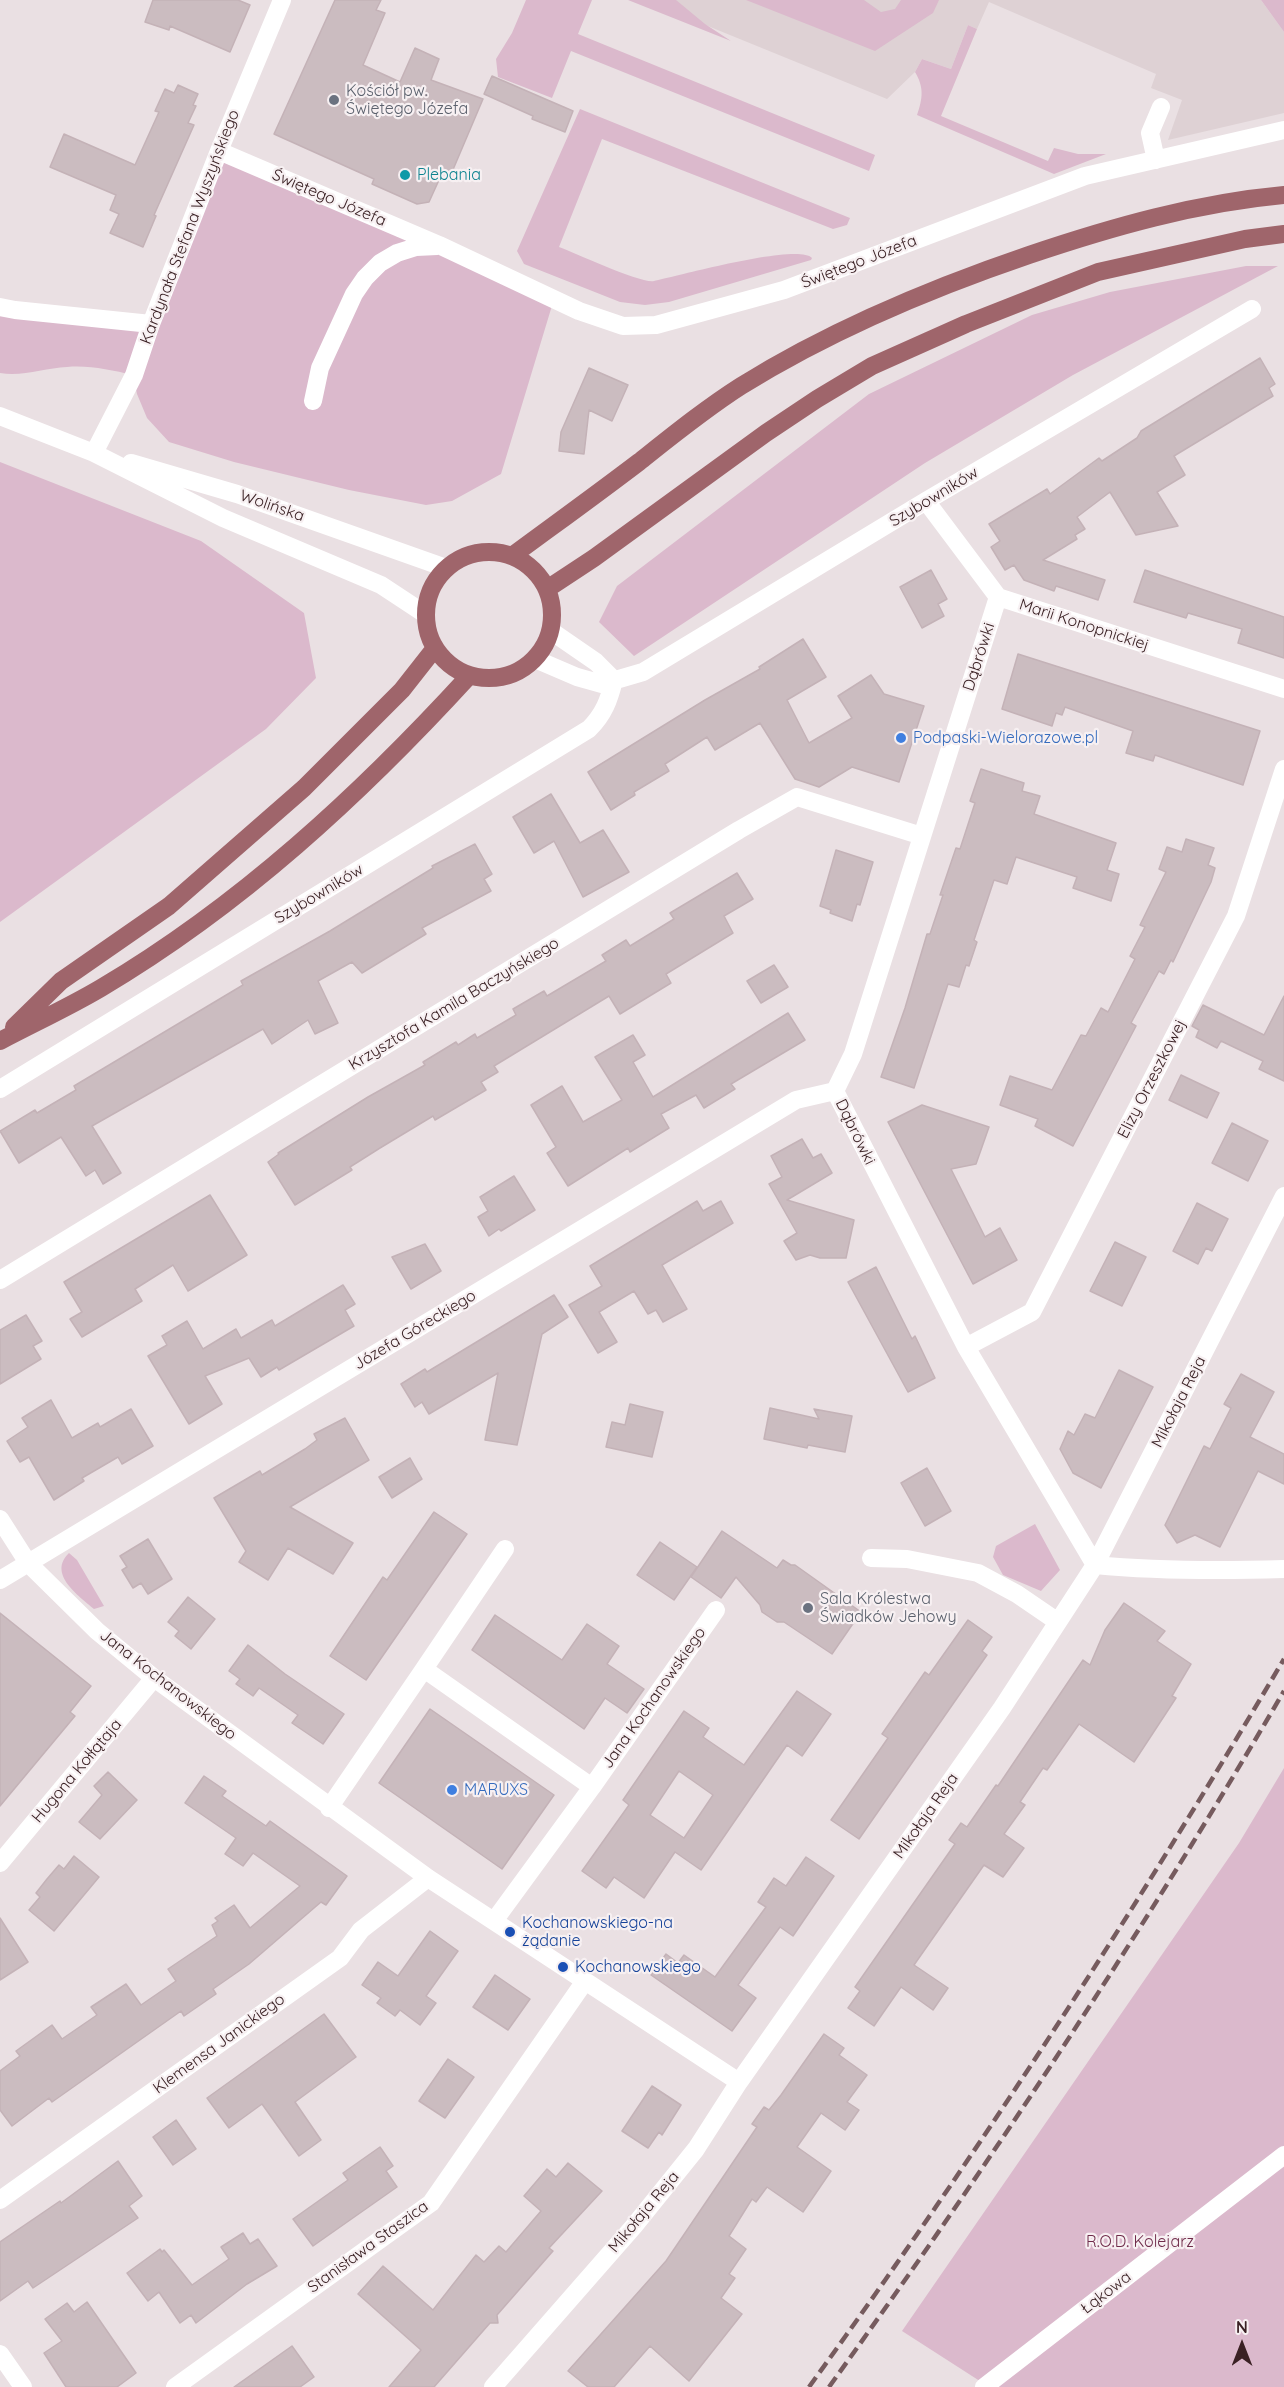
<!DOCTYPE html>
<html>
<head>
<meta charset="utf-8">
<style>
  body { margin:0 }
  #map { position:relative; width:1284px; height:2387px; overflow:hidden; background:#eae0e3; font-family:Quicksand,sans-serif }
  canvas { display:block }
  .north { position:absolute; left:1212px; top:2315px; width:60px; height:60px; -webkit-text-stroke:4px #f7f0f2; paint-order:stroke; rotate:0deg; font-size:16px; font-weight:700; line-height:24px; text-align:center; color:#3a2124 }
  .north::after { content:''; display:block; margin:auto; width:21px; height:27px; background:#3a2124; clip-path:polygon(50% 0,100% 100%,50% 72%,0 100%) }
</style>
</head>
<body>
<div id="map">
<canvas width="1284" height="2387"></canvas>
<div class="north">N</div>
</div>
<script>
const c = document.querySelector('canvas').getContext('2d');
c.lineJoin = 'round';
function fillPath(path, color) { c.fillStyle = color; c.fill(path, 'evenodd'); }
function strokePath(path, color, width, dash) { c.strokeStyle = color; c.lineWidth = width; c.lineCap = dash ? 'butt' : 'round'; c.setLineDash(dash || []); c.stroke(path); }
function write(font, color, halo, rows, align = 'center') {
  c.font = font + ' Quicksand,sans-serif'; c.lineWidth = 4.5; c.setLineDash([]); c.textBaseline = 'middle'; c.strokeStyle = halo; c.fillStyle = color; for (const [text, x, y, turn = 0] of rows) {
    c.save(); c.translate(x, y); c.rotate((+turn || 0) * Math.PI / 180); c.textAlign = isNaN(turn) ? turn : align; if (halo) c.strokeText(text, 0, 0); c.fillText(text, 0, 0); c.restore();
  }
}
fillPath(new Path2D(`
  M644,0H1261L1284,32V113L1168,140L1182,100L1151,88L1156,74L989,2L977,29L968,25L951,69L922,59L915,72L887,99Z`), '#ded1d4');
fillPath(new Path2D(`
  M526,0H592L578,34L875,155L869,171L571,51L552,98L498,77L496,59L512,33Z
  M628,0H676L705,24L731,41Z
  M746,0H864L881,12L895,9L901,0H939L933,13L875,51Z
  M1261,0H1284V32Z
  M968,25L977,29L941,116L1048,161L1054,148L1078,154H1106L1054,174L917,115C923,98 924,87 915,72L922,59L951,69Z
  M580,109L850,218L847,225L833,229L602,139L559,247C575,253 642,284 654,281C679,276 797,243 812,258L811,260L669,302L645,305L620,302L524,264L517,251Z
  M219,151L554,299L501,474L452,501L426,505L349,490L234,462L169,442L147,418L137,394L133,375C111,370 89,365 67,367C45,368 22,377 0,373V307L151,324Z
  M1246,266H1278L1073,375L925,463L634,656L599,622L617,586L869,394L1032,315L1110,292Z
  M0,462L201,541L304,613L316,678L266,729L0,922Z
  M1035,1524L1060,1570L1041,1591L1003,1575L993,1557L996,1546Z
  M69,1553L77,1560L104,1606L94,1609C79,1596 47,1574 69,1553Z
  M1284,1768V2387H985L986,2385L902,2331L1239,1843Z`), '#dbb9cc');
const building = new Path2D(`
  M153,0H238L250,5L230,52L170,26L169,30L145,22Z
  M335,0H381L376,10L385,13L363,65L400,82L415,48L439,59L431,80L483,99L452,172L444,169L429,202L417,204L372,184L374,179L274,134Z
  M492,76L573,111L565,132L532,119L533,116L484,94Z
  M178,85L198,94L193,105L196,106L188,123L194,125L154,215L156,216L143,247L110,233L119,214L110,210L116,195L50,167L64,134L135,165L159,112L155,111L165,89L174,93Z
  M1260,358L1275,384L1269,388L1273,396L1174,456L1185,475L1157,492L1178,526L1136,535L1110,492L1077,517L1085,529L1075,535L1077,539L1043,560L1105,580L1098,600L1056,586L1054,591L1024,580L1014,565L1005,570L991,547L1000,541L989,524L1047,489L1050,494L1099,458L1102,461L1137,438L1141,431Z
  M589,368L628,385L612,421L589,410L584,454L559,451L561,432Z
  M931,570L947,599L938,604L944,616L922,628L900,587Z
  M1145,570L1284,617V658L1238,643L1242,629L1188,613L1186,618L1134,602Z
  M803,639L826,677L787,700L809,743L852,718L838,696L871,675L884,694L924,706L899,782L852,767L819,787L795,779L760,723L715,750L707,737L665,764L669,771L634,792L635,795L611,810L588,772L705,700L760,669L759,667Z
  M1018,654L1260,731L1243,785L1155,755L1153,761L1126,753L1133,731L1065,707L1062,715L1056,713L1052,726L1002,709Z
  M981,769L1024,783L1022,791L1040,796L1034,814L1116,843L1107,870L1119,874L1111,901L1073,888L1077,877L1016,857L1007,884L994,880L974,940L977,942L969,966L966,965L959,987L948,984L914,1088L881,1077L905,1008L927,934H930L943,895H940L956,848L960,849L975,803L970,801Z
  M551,794L580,843L603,830L629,872L583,897L554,841L534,853L513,817Z
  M1186,839L1214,848L1208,865L1215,868L1211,882L1173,962L1171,960L1164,974L1159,971L1131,1023L1136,1026L1073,1146L1035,1126L1038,1119L1000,1105L1010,1076L1052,1090L1081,1035L1086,1036L1101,1008L1108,1012L1135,959L1130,956L1145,927L1140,925L1166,872L1159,869L1167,847L1182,852Z
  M475,844L492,874L484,879L491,891L422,928L426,934L362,973L352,962L318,981L338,1023L315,1034L308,1020L272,1044L263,1029L92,1126L121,1173L103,1184L95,1170L86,1176L61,1137L19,1163L0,1131L35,1110L37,1113L76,1090L74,1086L243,985L241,981L330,931L433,868L432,866Z
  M836,850L873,862L860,905L857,904L852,921L830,913L831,910L820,906Z
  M737,873L753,899L724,916L733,933L666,974L671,983L620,1014L609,996L494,1066L498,1072L481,1082L486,1090L435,1120L433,1116L380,1148L350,1167L352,1170L295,1205L268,1162L279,1154L278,1153L368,1097L425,1065L423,1062L456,1042L458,1045L475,1034L477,1038L516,1015L513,1009L544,991L547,996L606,961L602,955L626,940L630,946L674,919L670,913Z
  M774,965L788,987L761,1003L747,981Z
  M1284,996V1081L1259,1069L1263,1061L1221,1041L1217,1048L1196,1037L1199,1030L1192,1026L1203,1005L1264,1035Z
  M788,1013L805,1040L731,1084L735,1089L704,1108L696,1095L661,1114L669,1128L630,1152L628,1148L568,1186L547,1153L556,1147L531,1105L562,1086L583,1122L622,1100L595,1057L633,1035L645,1055L633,1062L653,1097Z
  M1181,1075L1219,1093L1207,1118L1169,1100Z
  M922,1105L989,1127L976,1164L951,1169L985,1237L1000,1228L1017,1260L973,1284L888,1122Z
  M1232,1123L1268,1141L1248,1181L1212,1163Z
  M802,1139L813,1158L821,1154L832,1173L787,1200L854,1220L846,1258H820L810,1255L796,1260L784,1241L797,1233L769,1184L782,1177L771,1156Z
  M514,1176L535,1210L501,1231L499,1229L489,1236L478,1217L488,1211L480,1197Z
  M210,1195L247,1255L188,1291L173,1265L135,1289L142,1301L82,1337L70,1319L82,1312L64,1282Z
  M697,1201L703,1211L721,1201L733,1223L662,1265L687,1309L663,1322L656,1310L648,1314L634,1291L599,1312L617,1342L598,1353L569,1305L602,1286L590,1266Z
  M1197,1203L1228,1219L1212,1251L1206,1248L1198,1264L1173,1251Z
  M1115,1242L1146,1257L1122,1306L1090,1291Z
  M425,1244L441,1271L411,1289L392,1257Z
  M876,1267L912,1339L915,1336L935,1378L908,1392L848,1282Z
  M343,1285L355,1304L345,1310L354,1326L279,1370L277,1367L261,1377L249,1358L205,1376L222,1404L189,1424L148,1356L167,1345L162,1336L187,1321L203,1349L236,1329L241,1338L272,1320L275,1326Z
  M554,1295L568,1317L542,1334L517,1445L485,1440L498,1373L429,1414L422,1402L415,1407L401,1384L425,1369L427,1372Z
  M26,1315L42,1341L33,1346L41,1359L0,1384V1330Z
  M1119,1370L1153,1387L1101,1488L1073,1473L1060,1449L1068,1431L1074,1435L1085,1414L1095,1418Z
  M1241,1374L1274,1392L1250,1437L1284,1454V1484L1258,1471L1220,1547L1195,1535L1177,1543L1165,1525L1204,1446L1210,1449L1231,1408L1224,1404Z
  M51,1400L72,1438L98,1423L100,1427L131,1409L153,1446L122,1464L118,1457L82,1478L84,1481L54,1500L29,1457L20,1462L7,1441L28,1427L22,1418Z
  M630,1404L663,1412L652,1457L606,1447L612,1422L625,1425Z
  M770,1408L819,1419L814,1409L852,1416L845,1452L808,1445L807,1448L764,1439Z
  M345,1418L369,1460L290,1507L353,1543L333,1574L288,1548L268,1580L239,1562L246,1551L214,1498L260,1471L262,1475L305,1449L317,1440L314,1434Z
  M410,1458L422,1479L392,1498L379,1477Z
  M927,1468L951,1511L925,1526L901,1483Z
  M434,1512L467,1534L366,1680L330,1656L383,1577L387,1580Z
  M722,1531L777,1568L783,1560L791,1565H795L861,1612L832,1654L784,1622H777L762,1612L760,1605L736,1577L721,1598L691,1577Z
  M148,1539L172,1579L148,1594L141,1583L133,1588L122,1570L127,1567L120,1556Z
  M660,1542L697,1567L674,1600L637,1575Z
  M188,1597L215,1619L191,1649L175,1636L179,1631L168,1622Z
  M1124,1603L1165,1631L1157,1641L1191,1664L1172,1696L1176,1698L1134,1762L1079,1724L1047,1770L1043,1768L1020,1802L1025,1805L1004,1834L1024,1848L1003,1877L984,1865L914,1965L948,1988L933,2010L901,1987L874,2026L848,2008L860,1991L855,1987L955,1844L949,1840L961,1823L967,1827L996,1785L998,1786L1083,1660L1090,1665L1105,1630Z
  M0,1613L91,1686L70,1712L75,1716L0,1806Z
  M495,1615L562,1660L587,1624L619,1646L607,1664L644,1689L627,1713L605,1698L584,1729L472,1650Z
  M968,1620L992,1637L982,1651L987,1655L859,1839L831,1820L888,1738L882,1734L925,1672L929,1675Z
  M248,1645L285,1674L344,1714L323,1744L292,1723L298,1715L259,1688L253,1696L236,1684L240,1679L229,1671Z
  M797,1691L831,1714L802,1756L787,1745L701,1870L675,1852L644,1898L614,1877L606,1888L582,1871L629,1805L623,1800L684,1711L709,1728L703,1737L744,1765ZM679,1771L713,1795L684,1838L650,1815Z
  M430,1709L554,1795L502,1869L379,1783Z
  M108,1772L137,1800L100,1839L79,1822L102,1795L94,1786Z
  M204,1776L226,1791L222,1796L266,1826L270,1821L347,1876L326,1905L321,1902L249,1964L213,1989L216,1994L184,2016L181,2011L52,2102L49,2098L12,2126L0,2110V2071L20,2056L16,2051L52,2025L62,2039L97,2015L91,2007L126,1984L141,2005L176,1981L168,1969L217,1936L212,1925L218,1921L215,1918L234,1905L250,1928L300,1886L253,1853L243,1866L225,1854L236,1838L185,1803Z
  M74,1856L99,1877L54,1931L29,1910L40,1897L36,1893L47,1879L59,1865L64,1869Z
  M806,1857L834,1876L793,1936L780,1927L738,1985L756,1998L732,2031L651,1975L666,1954L678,1963L684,1955L715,1977L766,1907L758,1902L774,1878L786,1886Z
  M0,1918L28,1962L0,1980Z
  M430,1931L458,1951L426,1996L436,2003L420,2025L400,2010L395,2016L377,2003L381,1998L362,1985L378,1962L398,1976Z
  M495,1975L530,1999L508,2030L473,2007Z
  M324,2014L356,2057L295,2102L321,2140L299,2156L262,2104L229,2128L207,2098Z
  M824,2034L844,2048L839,2055L867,2075L847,2102L859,2110L845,2130L821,2113L797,2147L831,2171L803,2212L767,2187L756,2202L752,2199L729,2236L746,2249L729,2274L735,2278L721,2298L742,2314L689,2381L650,2346L614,2387H588L568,2371L666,2261L757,2127L752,2124L764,2107L769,2110L781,2095Z
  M448,2059L474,2077L445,2118L419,2101Z
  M652,2086L681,2105L662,2135L659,2132L648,2148L622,2131Z
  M176,2120L196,2149L173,2165L153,2137Z
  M380,2147L393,2166L386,2171L397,2187L313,2246L293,2219L348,2180L343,2173Z
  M118,2161L142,2196L129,2206L138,2218L33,2288L28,2281L0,2301V2242L60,2201L61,2203Z
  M568,2163L602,2191L549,2248L553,2251L497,2315L498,2323H490L434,2387H389L421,2350L358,2294L383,2266L433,2310L476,2255L484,2262L499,2246L506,2252L541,2211L524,2196L547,2169L556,2177Z
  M243,2233L250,2244L258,2239L277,2266L247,2284L196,2323L191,2315L180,2323L159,2292L148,2301L127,2273L160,2249L162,2252L164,2250L192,2285L229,2259L221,2247Z
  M87,2302L136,2373L117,2387H66L44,2353L62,2341L45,2319L67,2303L74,2312Z
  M292,2346L314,2377L300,2387H234Z`);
fillPath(building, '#cbbcc0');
strokePath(building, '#c4b2b7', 1.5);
strokePath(new Path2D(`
  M219,151L439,245L579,311L623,326L656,325L784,290L1085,176L1284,130
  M1156,160L1150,133L1161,107
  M0,307L15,310L151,324
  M313,401L320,368L354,294L365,278L380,263L397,253L416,247L437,246
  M0,416L94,453L223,518L381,585L425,614
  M94,453L134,375L151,324L219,151L282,0
  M131,463L237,494L446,568
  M926,501L998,597L1284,689
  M998,597L853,1054L835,1091L966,1347L1095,1565C1158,1571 1220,1571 1284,1569
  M551,631L596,662L614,680
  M535,659L577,677L602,684L643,672L926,501L1252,309
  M0,1089L589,729C604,714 609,700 614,680
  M0,1280L739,830L797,797L922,836
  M966,1347L1032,1312L1236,916L1284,769
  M0,1519L28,1563L97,1631L154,1678L428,1878L739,2082
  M871,1558L907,1559L978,1573L1017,1594L1058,1622
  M0,1580L796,1100L835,1091
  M424,1669L505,1549
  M592,1787L716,1610
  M329,1808L424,1669L592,1787L494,1921
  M0,1863L154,1678
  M0,2200L340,1958L361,1930L428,1878
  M0,2354L23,2387
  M175,2387L431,2203L585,1981
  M493,2387L634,2226L696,2149L739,2082L1002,1708L1095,1565L1284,1196
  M984,2387L1284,2155`), '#fff', 18);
strokePath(new Path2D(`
  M426 615a63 63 0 1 1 126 0a63 63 0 1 1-126 0Z
  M512,556C554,525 597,494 639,462C673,435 705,409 741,386C831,330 929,289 1029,255C1112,227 1196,203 1284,195
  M547,589L594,558L766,433L817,399L872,366L966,324L1098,272L1245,239L1284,234
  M14,1027L61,981L169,906L304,788L402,690L435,648
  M0,1041C34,1023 69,1007 101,988C241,905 360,795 469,676`), '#9f656b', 18);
strokePath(new Path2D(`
  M809,2387C979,2152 1137,1908 1284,1659
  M829,2387C991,2162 1144,1930 1284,1691`), '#765b5e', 4.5, [12, 6]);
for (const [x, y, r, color] of [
  [334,100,6,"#6b7280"],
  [405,175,6,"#0f9aa8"],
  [901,738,6,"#3f7fe0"],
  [808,1608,6,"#6b7280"],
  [452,1790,6,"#3f7fe0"],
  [510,1932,6,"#1a4fb4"],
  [563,1967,6,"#1a4fb4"]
]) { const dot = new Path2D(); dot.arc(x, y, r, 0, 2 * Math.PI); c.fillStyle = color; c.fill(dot); strokePath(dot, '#f7f0f2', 2); }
write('16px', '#5b616d', '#f7f0f2', [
  ["Kościół pw.",346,91],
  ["Świętego Józefa",346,109],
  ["Sala Królestwa",820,1599],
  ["Świadków Jehowy",820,1617]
], 'left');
write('16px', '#0d838f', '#f7f0f2', [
  ["Plebania",417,175]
], 'left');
write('16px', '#3a2124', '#f7f0f2', [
  ["Świętego Józefa",329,198,23],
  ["Kardynała Stefana Wyszyńskiego",190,227,-69],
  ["Świętego Józefa",859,262,-21],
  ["Szybowników",934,497,-31],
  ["Wolińska",272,506,19],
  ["Marii Konopnickiej",1084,625,18],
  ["Dąbrówki",979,657,-72],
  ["Szybowników",319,894,-31],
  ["Krzysztofa Kamila Baczyńskiego",454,1004,-31],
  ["Elizy Orzeszkowej",1152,1079,-63],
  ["Dąbrówki",855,1132,64],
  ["Józefa Góreckiego",415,1330,-31],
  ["Mikołaja Reja",1179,1402,-63],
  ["Jana Kochanowskiego",168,1685,38],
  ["Jana Kochanowskiego",654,1698,-55],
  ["Hugona Kołłątaja",77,1771,-50],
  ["Mikołaja Reja",926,1816,-55],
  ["Klemensa Janickiego",219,2044,-36],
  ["Mikołaja Reja",644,2212,-50],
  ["Stanisława Staszica",368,2247,-36],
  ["Łąkowa",1106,2293,-38]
]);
write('16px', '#366cbe', '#f7f0f2', [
  ["Podpaski-Wielorazowe.pl",913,738],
  ["MARUXS",464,1790]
], 'left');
write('16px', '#164399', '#f7f0f2', [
  ["Kochanowskiego-na",522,1923],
  ["żądanie",522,1941],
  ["Kochanowskiego",575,1967]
], 'left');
write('16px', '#702c4b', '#f7f0f2', [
  ["R.O.D. Kolejarz",1140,2242]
]);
</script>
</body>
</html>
